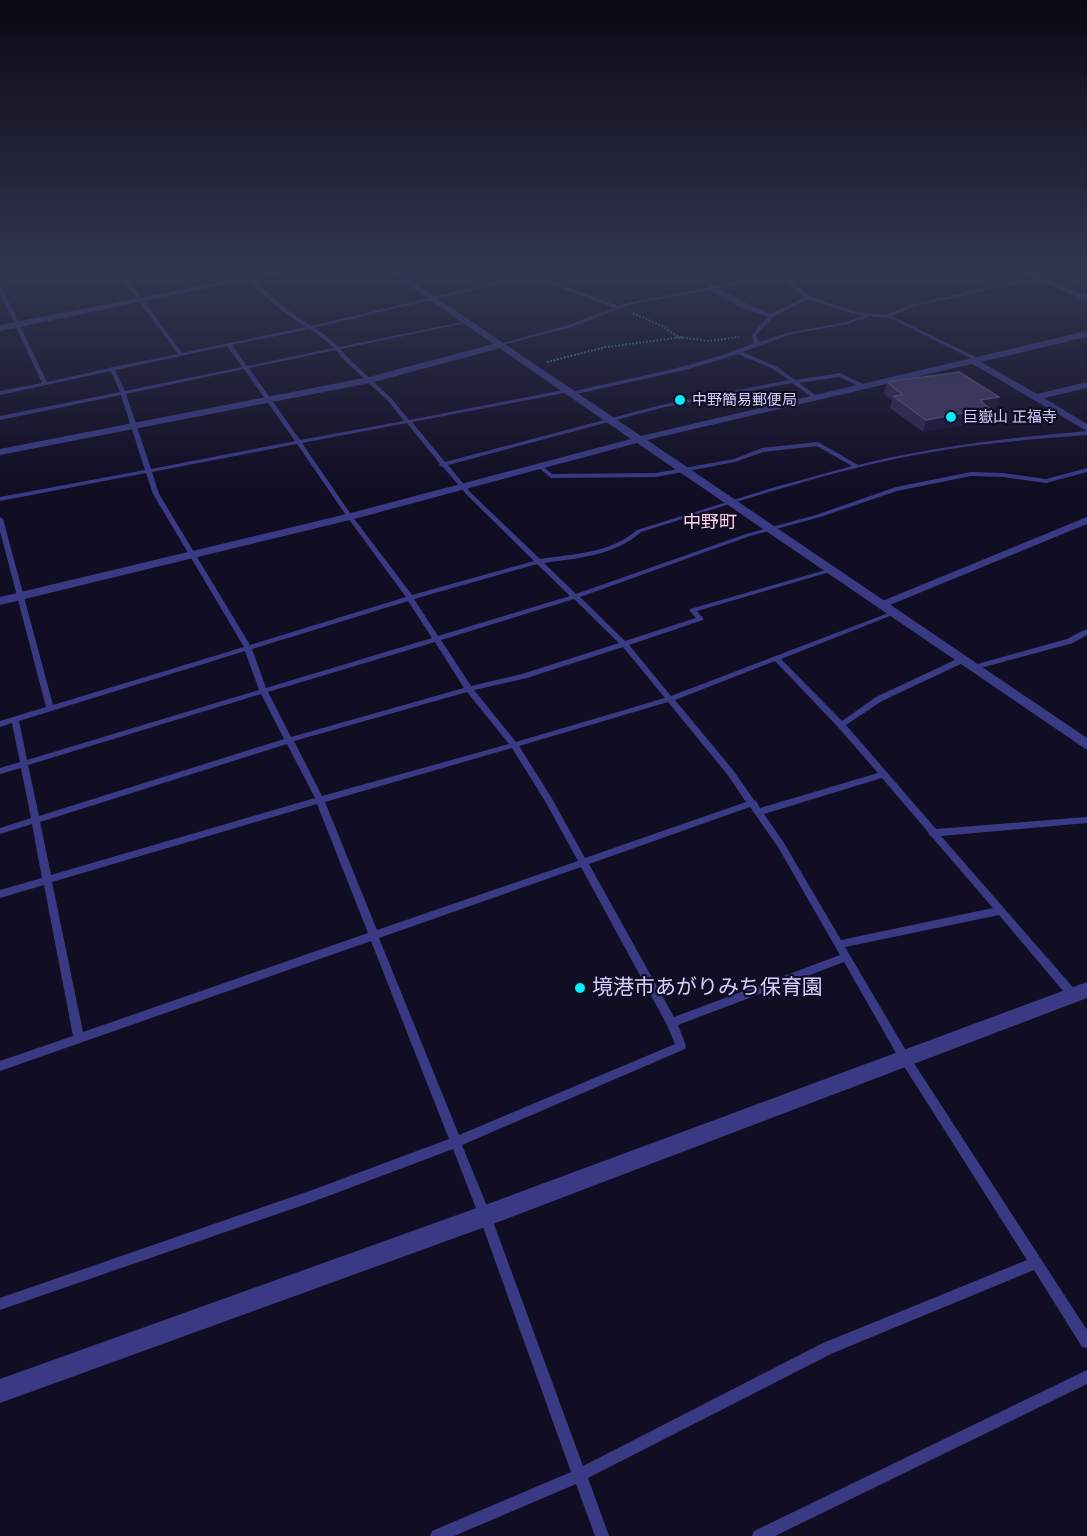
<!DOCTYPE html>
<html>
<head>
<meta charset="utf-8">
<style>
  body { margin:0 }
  canvas { display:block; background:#110e24 }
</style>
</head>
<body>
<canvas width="1087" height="1536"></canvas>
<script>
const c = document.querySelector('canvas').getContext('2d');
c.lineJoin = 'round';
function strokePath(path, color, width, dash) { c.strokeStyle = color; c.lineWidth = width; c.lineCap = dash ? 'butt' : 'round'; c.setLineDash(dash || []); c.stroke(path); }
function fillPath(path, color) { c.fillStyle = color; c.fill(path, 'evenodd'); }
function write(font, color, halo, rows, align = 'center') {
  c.font = font + ' Raleway,"Noto Sans JP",sans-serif'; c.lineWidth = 4.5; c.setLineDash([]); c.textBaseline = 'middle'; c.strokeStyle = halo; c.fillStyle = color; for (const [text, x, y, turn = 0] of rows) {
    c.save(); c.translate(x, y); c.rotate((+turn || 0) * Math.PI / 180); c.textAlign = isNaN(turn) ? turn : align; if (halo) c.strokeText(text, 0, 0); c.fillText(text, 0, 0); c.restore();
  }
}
strokePath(new Path2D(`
  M633,313L662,326L678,337L709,341L739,337
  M547,362L606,347L684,337`), '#2db7a8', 2, [1.5, 2]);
fillPath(new Path2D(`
  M116,269H120L182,353L306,327C281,312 258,292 241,269H245C265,292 285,310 311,326L526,275L512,269H517L618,306L627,303L781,274L778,269H782L789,280L810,296L856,312L885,315L914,304L1039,277L1038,279L915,306L891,316L980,359V361H976L890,318L870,316L848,324L792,334L743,352L777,367L795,380L840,373L867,386V388H863L839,377L799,383L818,397V399L816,400L792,383L661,408L448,465L471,493L540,559C574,554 611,553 637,530L772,488L852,466L817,446L763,452L735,462L656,477L551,478L539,468V466L541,465L552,474L656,473L734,459L762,448L818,442L858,465C934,446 1009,438 1087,431V435C1035,439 983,443 932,452C833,469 737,502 641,532C615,556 577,558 544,563L576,594L746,534L816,515L896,487L971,472L1003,473L1046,479L1087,468V472L1046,483L1003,477L971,476L897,491L820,517L750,536L580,597L625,641L696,618L690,611V609L829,569H833V571L697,611L703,618V620L629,645L671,696L891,612H895V614L781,659L842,721L876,697L959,658H965L966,660L965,662L882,701L846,725L936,829L1087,817V823L941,836L1077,992L1078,995L1077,998L1073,999L1069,998L999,915L845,947L908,1054L1087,1330V1348L1082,1347L1034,1270L833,1353L588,1478L609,1536H595L576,1484L454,1536H430L432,1531L571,1472L479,1216L453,1149L315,1201L0,1310V1298L315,1189L449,1139L371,941L0,1071V1061L73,1036L44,885L0,898V890L42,878L32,824L0,834V828L31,818L21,768L0,774V768L20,762L12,723L0,727V721L46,707L0,531V517L3,519L53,705L244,647L153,494L146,473L0,501V497L145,470L121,395L0,420V416L120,392L111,371L0,395V391L42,383L0,293V287L2,288L47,382L110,368L112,367H114L178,354ZM530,276L614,308L568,325L499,344V346L572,327L628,305L782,276L786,282L805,297L769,315L752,335L754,343C695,368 633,377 571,392L569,389L409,420L392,399L345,355L341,349L466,323L468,322V321L339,347L325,335L314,328ZM808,299L853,314L864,315L847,322L791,332L759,342L756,335L773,317ZM310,329L321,337L334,348L247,366L232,345ZM227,346L242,367L125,391L115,370ZM336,350L341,357L388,401L404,421L300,440L249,368ZM738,354L773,369L789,380L661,405L445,462L412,422L570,392L572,395L689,369ZM244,369L295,441L151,469L126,394ZM407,423L440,464L439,465L440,466L443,467L467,495L534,561L412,595L352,516L302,443ZM297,444L348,518L406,597L250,645L159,494L152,472ZM537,564L570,596L438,636L414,599ZM574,599L619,643L522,674L471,686L441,640ZM408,601L432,638L266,688L252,649ZM435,642L464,688L291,737L268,692ZM623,647L665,698L516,742L474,690L527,678ZM245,651L259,690L27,760L19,721ZM775,661L838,727L878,773L760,808L756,801L754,800L733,770L675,700ZM467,692L509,744L322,796L294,741ZM261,694L284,739L39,816L28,765ZM668,702L727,774L746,802L585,858L551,797L519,746ZM287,744L315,798L51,875L40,822ZM512,748L545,801L578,861L377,930L325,802ZM882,778L928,832L929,835L931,836L993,908L841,940L784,843L764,814ZM317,804L368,933L83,1032L52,882ZM750,807L778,847L840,955L674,1017L589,864ZM581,867L667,1025L675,1044L459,1135L379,938ZM844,962L900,1060L1027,1260L823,1343L583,1466L491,1216L462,1145L685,1049L686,1046L678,1025Z
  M573,269H585L537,275L535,274Z
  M649,269H670L668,270H651Z
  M1084,630H1087V635L1073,643L973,670L969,668L970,666L1067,639Z
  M1087,1370V1384L775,1536H752L754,1531Z`), '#393984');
fillPath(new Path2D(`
  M286,269H300L0,331V325Z
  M707,285H713L747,304L775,316L771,318L741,308L707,289Z
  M501,342L505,345L504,347L370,383L0,455V449L369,377Z
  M974,358L1037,394L1087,382V388L1044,398L1087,424V431L971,363V359Z
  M1087,517V524L885,607L881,608L875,604Z
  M1087,982V998L485,1227L0,1403V1379L485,1205Z`), '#393984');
fillPath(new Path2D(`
  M385,269H394L641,436L1087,331V337L647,440L1087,738V750L637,443L354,519L0,605V597L347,514L631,439Z
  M1013,269H1023L1087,296V301Z`), '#393984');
fillPath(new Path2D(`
  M887,382L995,409L989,410L985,421L923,432L890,408L892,400L884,394Z`), '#2d2752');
fillPath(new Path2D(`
  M999,397L995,409L989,410L985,421L923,432L926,420L980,400Z`), '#1a1538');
const building = new Path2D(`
  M959,372L999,397L980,400L989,408L926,420L893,396L903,395L887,382Z`);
fillPath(building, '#3f3965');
strokePath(building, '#56517d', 1.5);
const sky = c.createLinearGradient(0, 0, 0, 484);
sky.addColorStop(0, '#090814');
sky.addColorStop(0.56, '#323650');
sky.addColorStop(1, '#32365000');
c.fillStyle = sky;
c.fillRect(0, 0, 1087, 484);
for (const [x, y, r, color] of [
  [680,400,6,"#00f0fc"],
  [951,417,6,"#00f0fc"],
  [580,988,6,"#00f0fc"]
]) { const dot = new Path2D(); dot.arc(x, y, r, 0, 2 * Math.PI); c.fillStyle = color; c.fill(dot); strokePath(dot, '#110e24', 2); }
write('15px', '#d4d1ff', '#110e24', [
  ["中野簡易郵便局",692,400],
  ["巨嶽山 正福寺",963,417]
], 'left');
write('18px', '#ffd3f1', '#110e24', [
  ["中野町",710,523]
]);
write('21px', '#d4d1ff', '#110e24', [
  ["境港市あがりみち保育園",592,988]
], 'left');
</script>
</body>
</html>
